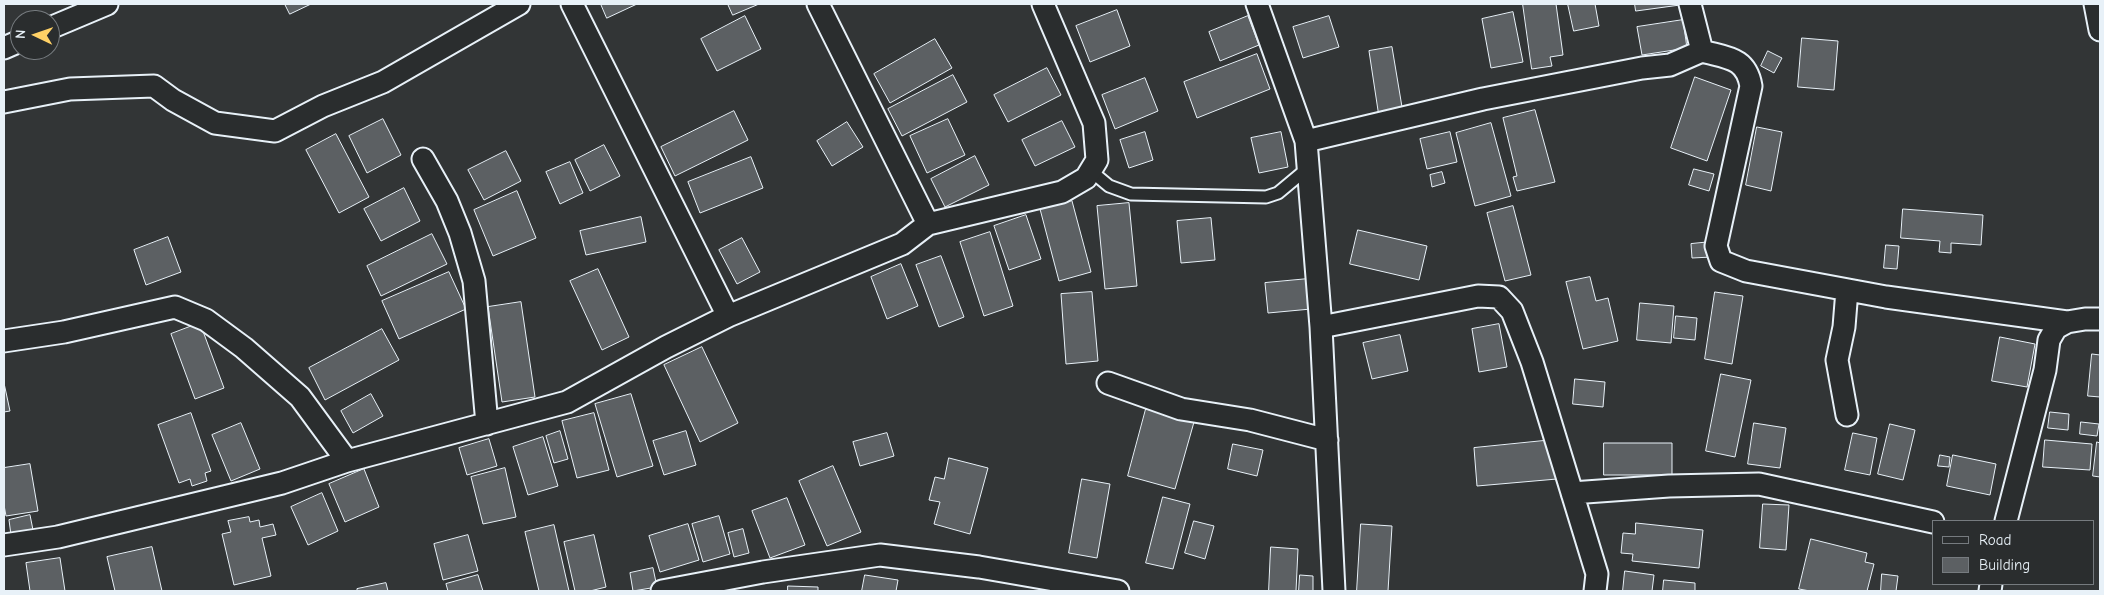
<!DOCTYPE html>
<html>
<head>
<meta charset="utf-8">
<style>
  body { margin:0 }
  #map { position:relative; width:2104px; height:595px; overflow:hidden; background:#323536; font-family:"Comic Neue",sans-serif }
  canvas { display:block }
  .frame { position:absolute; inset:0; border:5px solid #e8f1f8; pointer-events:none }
  .legend { position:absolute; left:1932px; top:520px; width:162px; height:65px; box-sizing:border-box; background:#2a2d2e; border:1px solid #767b7f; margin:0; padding:6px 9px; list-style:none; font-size:15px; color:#e8f1f8 }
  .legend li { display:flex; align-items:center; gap:10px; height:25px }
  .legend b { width:25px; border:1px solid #767b7f }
  .north { position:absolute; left:10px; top:10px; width:50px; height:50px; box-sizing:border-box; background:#2a2d2e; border:1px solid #767b7f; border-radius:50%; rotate:273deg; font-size:14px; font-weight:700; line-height:20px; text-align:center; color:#e8f1f8 }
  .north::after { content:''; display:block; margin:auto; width:18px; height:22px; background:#ffd166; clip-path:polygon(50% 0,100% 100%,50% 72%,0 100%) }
</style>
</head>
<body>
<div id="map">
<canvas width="2104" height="595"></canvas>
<div class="frame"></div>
<ul class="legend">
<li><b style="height:6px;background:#2a2d2e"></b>Road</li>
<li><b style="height:14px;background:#5c6063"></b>Building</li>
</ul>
<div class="north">N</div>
</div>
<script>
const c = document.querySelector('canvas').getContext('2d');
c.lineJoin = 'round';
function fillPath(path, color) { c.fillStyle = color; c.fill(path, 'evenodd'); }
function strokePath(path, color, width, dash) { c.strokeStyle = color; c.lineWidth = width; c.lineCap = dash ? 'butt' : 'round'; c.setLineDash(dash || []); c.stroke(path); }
const building = new Path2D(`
  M285,4H311L290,14Z
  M601,4H637L607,18Z
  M728,4H759L733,15Z
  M1523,4H1556L1563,55L1550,57L1552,66L1532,69Z
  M1568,4H1595L1599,26L1574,31Z
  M1635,4H1680V5L1636,11Z
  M1117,10L1130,46L1090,62L1076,26Z
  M1513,12L1523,62L1491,68L1482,19Z
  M745,16L761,49L717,71L701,39Z
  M1248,16L1259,45L1220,61L1209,32Z
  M1329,16L1339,47L1303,58L1293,27Z
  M1683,20L1687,48L1642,55L1637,27Z
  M1802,38L1838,41L1834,90L1798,87Z
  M935,39L952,68L890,103L874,74Z
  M1392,47L1403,113L1379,117L1369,51Z
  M1768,51L1782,58L1774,73L1761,66Z
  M1257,54L1270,89L1197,118L1184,82Z
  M1047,68L1061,95L1008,122L994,95Z
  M953,75L967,102L902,136L888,109Z
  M1695,77L1731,90L1707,161L1671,148Z
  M1145,78L1158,111L1115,129L1102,95Z
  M1535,110L1555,182L1517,191L1513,177L1517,176L1503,118Z
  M734,111L748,140L675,176L661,147Z
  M383,119L401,155L367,173L349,136Z
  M948,119L965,155L927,173L910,136Z
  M1062,121L1075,147L1035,166L1022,140Z
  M847,122L863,147L832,166L817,141Z
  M1491,123L1511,196L1475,206L1456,133Z
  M1757,127L1782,132L1771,191L1746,185Z
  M1145,132L1153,160L1129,168L1120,140Z
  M1281,132L1288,167L1259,173L1251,138Z
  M1450,132L1457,162L1427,169L1420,139Z
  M336,134L369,197L339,213L306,150Z
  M604,145L620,176L590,191L575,160Z
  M506,151L521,181L484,200L468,170Z
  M975,156L989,185L945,207L931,179Z
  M751,157L763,188L700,213L688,182Z
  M570,162L583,193L560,204L546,172Z
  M1694,169L1714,174L1709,191L1689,185Z
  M1442,172L1445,183L1432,187L1430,175Z
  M404,188L420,221L381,241L364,209Z
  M517,191L536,238L493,256L474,210Z
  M1072,201L1091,272L1059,281L1040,209Z
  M1129,203L1137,286L1105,289L1097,206Z
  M1513,206L1531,275L1505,281L1487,213Z
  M1903,209L1983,215L1981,245L1951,243V253L1939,252L1940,241L1901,238Z
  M1026,215L1041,259L1009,270L994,226Z
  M641,217L646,242L586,255L580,231Z
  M1211,218L1215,260L1181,263L1177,221Z
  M1358,230L1427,246L1419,280L1350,264Z
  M990,232L1013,306L984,316L960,242Z
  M432,234L447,264L381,296L367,266Z
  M168,237L181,272L146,285L134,250Z
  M742,238L760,272L737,284L719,250Z
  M1711,242L1712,257L1692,258L1691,244Z
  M1886,245L1899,246L1897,269L1884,268Z
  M941,256L964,317L939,327L916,265Z
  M901,264L918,306L887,319L871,277Z
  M598,269L629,337L602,350L570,281Z
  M449,272L466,309L399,339L382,301Z
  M1590,277L1596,301L1608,298L1618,341L1583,349L1566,282Z
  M1308,279L1311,309L1268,313L1265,283Z
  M1092,292L1098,361L1066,364L1061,294Z
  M1715,292L1743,296L1732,364L1705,359Z
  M521,302L535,397L502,402L488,307Z
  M1640,303L1674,306L1671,343L1637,340Z
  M1676,316L1697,318L1695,340L1674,338Z
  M200,323L224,388L195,399L171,334Z
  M1499,324L1507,367L1479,372L1472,329Z
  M382,329L399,360L325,400L309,368Z
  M1400,335L1408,371L1372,379L1363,343Z
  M2000,337L2035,344L2027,387L1992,381Z
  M702,347L738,423L700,442L664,365Z
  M2092,354L2100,355V397L2088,396Z
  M1721,374L1751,380L1735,457L1706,451Z
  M1575,379L1605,382L1603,407L1573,404Z
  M4,383L10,411L4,412Z
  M371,394L383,416L353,433L341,411Z
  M631,394L653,466L617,477L595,404Z
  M1146,409L1194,422L1175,489L1128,476Z
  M2050,412L2069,414L2068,430L2048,428Z
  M191,413L211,471L205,473L207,481L192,486L190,479L179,483L158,425Z
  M594,413L609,470L577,478L562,421Z
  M2081,422L2099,424L2097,436L2080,434Z
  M241,423L260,469L231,481L212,435Z
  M1754,423L1786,428L1780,468L1748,464Z
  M1890,424L1915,430L1903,480L1878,474Z
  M560,431L568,459L554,463L546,436Z
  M686,431L696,465L664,475L653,441Z
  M887,433L894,456L860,466L853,442Z
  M1853,433L1877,438L1870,475L1845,470Z
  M543,437L558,486L528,495L513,447Z
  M489,439L497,466L467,475L459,448Z
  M1553,440L1557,479L1477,486L1474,448Z
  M2045,440L2092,444L2090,470L2043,467Z
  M2097,442L2100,443V477L2093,476Z
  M1604,443H1672V475H1604Z
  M1233,444L1263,450L1257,476L1228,469Z
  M1940,455L1950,457L1949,467L1938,466Z
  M1953,455L1996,464L1990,495L1947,486Z
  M949,458L988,468L970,534L934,524L940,502L929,500L935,477L944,479Z
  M30,464L38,511L6,516L4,505V468Z
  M833,466L861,532L827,546L799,481Z
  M505,468L516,517L483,524L471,477Z
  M364,469L379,507L345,522L329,484Z
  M1082,479L1110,484L1097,558L1069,553Z
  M322,493L338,531L308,545L291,507Z
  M1163,497L1190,504L1173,569L1146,563Z
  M787,498L805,545L770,558L752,511Z
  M1763,504L1789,505L1786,550L1760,548Z
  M30,515L33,530L11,535L9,520Z
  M719,516L730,554L703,562L692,524Z
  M249,517L250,522L259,520L260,527L273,524L276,535L262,538L271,576L234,585L222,534L231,532L228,521Z
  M1194,521L1214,526L1205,559L1185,553Z
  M1636,523L1703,530L1699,568L1632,561L1633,554L1621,553L1623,533L1635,534Z
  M688,524L699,560L660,572L649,536Z
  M1361,524L1392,526L1388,591H1357Z
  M554,525L569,591H539L525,532Z
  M743,529L749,553L734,557L728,533Z
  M468,535L478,571L443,580L434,544Z
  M594,535L606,587L590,591H575L564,542Z
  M1811,539L1867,553L1865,562L1874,564L1867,591H1810L1799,589Z
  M152,547L162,591H115L107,557Z
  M1271,547L1298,549L1296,591H1269Z
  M60,558L65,591H30L26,563Z
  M653,568L657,587L633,591L630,573Z
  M1625,571L1654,575L1652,591H1623Z
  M1882,574L1898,576L1896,591H1881Z
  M478,575L483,591H448L446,584Z
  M865,575L898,580L896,591H862Z
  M1300,575L1313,576V591H1299Z
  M1664,580L1695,583V591H1663Z
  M386,583L388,591H357V589Z
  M788,586L818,587V591H788Z`);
fillPath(building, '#5c6063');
strokePath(building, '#e8f1f8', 1);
const lane = new Path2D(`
  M1091,171L1109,186L1131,194L1266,197L1278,193L1308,168`);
const street = new Path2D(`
  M572,4L728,316
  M818,4L928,224
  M1257,4L1306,141L1321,327L1334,591
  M2095,4L2100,30
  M50,28L107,4
  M4,48L20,41
  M1702,51C1727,58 1746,57 1751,86L1716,246L1721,261L1746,271L1886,297L2067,322
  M4,102L70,89L154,86L173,100L215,123L275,131L323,106L383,82L519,4
  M1306,141L1483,99L1642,68L1670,65L1702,51L1690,4
  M423,159L447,201L460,233L474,281L487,424
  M1847,290L1844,327L1837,360L1847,415
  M1321,327L1478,296L1499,297L1512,311L1532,362L1597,574L1595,591
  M4,341L64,332L175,307L206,320L244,348L300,397L347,461
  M1108,383L1181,409L1250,420L1327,440
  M1572,493L1669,486L1759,484L1933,522
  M2006,521L2045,370L2049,340L2056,328L2067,322L2085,319H2100
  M4,545L58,537L282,483L347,461L567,402L666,347L728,316L902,244L928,224L1062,192L1086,178L1097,160L1094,123L1043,4
  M662,591L763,572L880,555L979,567L1118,591
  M1990,591L1991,584`);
strokePath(lane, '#e8f1f8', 15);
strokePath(street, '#e8f1f8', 25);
strokePath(lane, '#2a2d2e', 11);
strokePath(street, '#2a2d2e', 21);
</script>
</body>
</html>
